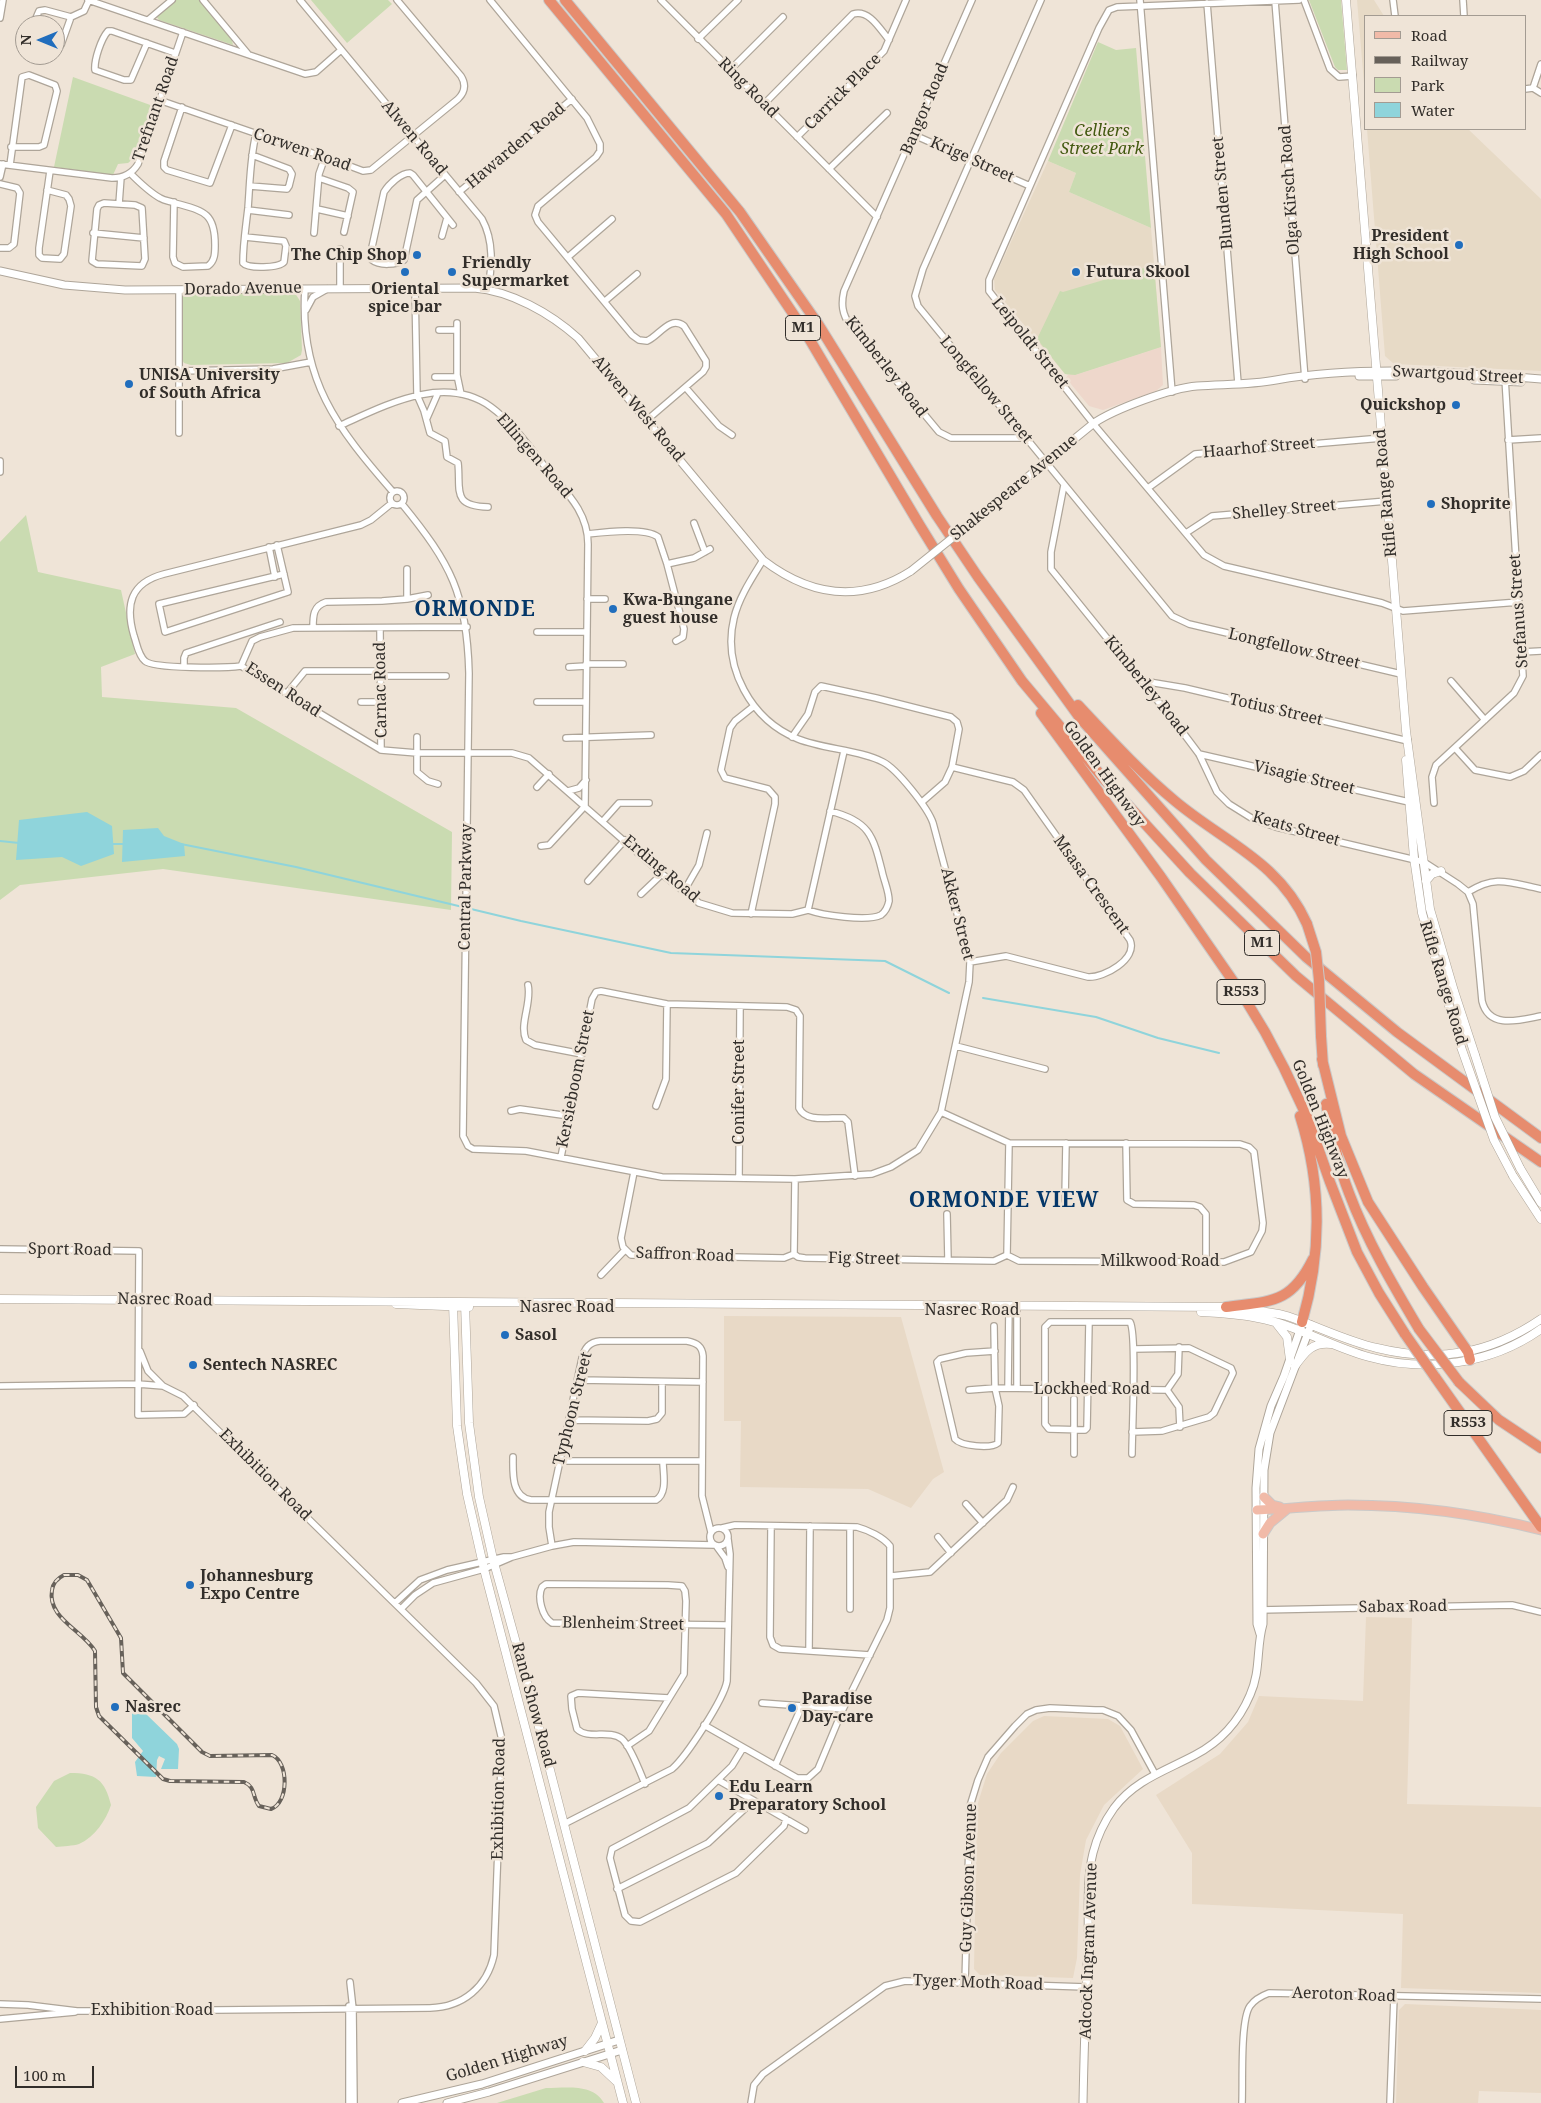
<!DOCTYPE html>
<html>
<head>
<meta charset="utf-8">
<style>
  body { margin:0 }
  #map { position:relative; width:1541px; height:2103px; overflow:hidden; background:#efe4d7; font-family:"Noto Serif",serif }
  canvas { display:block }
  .legend { position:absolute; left:1364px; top:15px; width:162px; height:115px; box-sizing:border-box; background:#efe4d7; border:1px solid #a39b92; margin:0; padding:6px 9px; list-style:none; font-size:15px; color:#322e2a }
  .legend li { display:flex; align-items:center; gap:10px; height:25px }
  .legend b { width:25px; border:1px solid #a39b92 }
  .north { position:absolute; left:15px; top:15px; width:50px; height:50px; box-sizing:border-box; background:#efe4d7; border:1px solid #a39b92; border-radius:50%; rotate:270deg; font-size:14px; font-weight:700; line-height:20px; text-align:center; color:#322e2a }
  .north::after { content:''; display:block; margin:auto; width:18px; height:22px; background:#216ebd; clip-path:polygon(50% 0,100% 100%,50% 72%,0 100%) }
  .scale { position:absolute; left:15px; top:2066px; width:79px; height:22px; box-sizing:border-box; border:2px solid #322e2a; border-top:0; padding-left:6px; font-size:15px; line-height:18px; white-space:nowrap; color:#322e2a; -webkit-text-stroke:4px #efe4d7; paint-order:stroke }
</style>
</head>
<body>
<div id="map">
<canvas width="1541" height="2103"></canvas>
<ul class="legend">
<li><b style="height:6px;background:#f1baa8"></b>Road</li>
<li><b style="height:6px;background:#67615a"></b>Railway</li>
<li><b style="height:14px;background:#cadbb1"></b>Park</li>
<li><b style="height:14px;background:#8fd4db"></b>Water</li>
</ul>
<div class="north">N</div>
<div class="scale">100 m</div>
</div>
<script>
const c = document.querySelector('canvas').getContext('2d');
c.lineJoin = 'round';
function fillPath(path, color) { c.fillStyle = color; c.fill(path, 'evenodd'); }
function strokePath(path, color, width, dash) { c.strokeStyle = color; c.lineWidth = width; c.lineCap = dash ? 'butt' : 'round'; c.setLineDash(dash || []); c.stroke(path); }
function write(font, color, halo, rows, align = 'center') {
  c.font = font + ' "Noto Serif",serif'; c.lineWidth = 5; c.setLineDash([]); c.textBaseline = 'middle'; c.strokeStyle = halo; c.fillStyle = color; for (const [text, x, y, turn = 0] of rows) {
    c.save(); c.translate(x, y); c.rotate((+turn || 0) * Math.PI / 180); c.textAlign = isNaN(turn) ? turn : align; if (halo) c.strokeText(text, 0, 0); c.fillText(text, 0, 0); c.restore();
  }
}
fillPath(new Path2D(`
  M1161,347L1163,385L1156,391L1103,410L1089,406L1066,378L1068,375H1075Z`), '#eed7cb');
fillPath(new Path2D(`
  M724,1316L901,1317L944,1472L933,1479L911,1508L868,1489L740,1487L741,1421H724Z
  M1366,1617L1412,1618L1407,1804L1541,1807V1993L1401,1988L1403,1914L1192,1904V1853L1156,1795L1220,1754L1248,1722L1259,1696L1363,1701Z
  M1044,1716L1108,1719L1120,1726L1143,1769L1104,1805L1086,1840L1080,1875L1077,1958L1073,1978L980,1975L974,1969L977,1806L987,1774L1001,1753L1033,1721Z
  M1405,2004L1541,2010V2093L1479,2091L1478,2103H1396L1399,2010Z`), '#e8d9c6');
fillPath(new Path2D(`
  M1357,0H1374L1384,16H1365V95Z
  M1367,129H1468L1541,199V371L1394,364L1385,356Z
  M1048,161L1076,173L1069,192L1151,228L1161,347L1075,375H1070L1065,374L995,290L994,279Z`), '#e7dac6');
fillPath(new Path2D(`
  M175,0H200L232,40L233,45L159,20L156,16Z
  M311,0H388L392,4L347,43Z
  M1309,0H1341L1347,70H1338L1335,67Z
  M1098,42L1116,50L1136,48L1151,228L1069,192L1076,173L1048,161Z
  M73,77L153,106L134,158L128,163L118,164L113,175L54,167Z
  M1154,265L1161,347L1075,375L1065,374L1037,339L1060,291L1063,292Z
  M190,293H295L300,301L302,350L301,355L287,363L191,365L184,363L181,358V298L183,295Z
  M26,515L38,572L121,590L135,654L101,667L102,697L236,708L452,832L451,910L163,869L20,885L0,900V542Z
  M70,1773C96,1773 105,1780 111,1805C106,1820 95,1837 79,1844C73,1846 63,1846 56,1847L38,1828L36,1807L54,1781Z
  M546,2088C566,2088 593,2083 604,2103H497Z`), '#cadbb1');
fillPath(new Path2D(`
  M87,812L112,826L114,854L81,866L62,857L16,860L19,820Z
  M158,828L164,836L184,844L185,856L122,862L123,830Z
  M132,1713L146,1714L177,1744L179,1749L178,1769H161L165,1759L159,1756L157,1760L156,1777L137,1776L135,1762L143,1751L132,1738Z`), '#8fd4db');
strokePath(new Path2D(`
  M0,841L19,843
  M111,844H124
  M181,844L296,867L521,921L671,953L885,961L949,993
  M983,998L1096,1017L1158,1038L1219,1053`), '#8fd4db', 2);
const minor = new Path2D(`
  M88,0L305,74L316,72L341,50
  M203,0L248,54
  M300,0L482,219C494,241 492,266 488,290
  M490,0L587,118L600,144V151L596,157L538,206L535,215L538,222L632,335L639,340L647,341C659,336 670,315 684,326L706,361V367L703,372L647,420
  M661,0L877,217
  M972,0L844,291C841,304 842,314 850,325L939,432L951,438H1025
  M1041,0L923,269L915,296L918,306L1172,616L1189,624L1401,674
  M1140,0L1172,392
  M1299,0L1117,7L1109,10L1099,28L989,280V291L1096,427L1204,555L1224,566L1382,603L1403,611L1519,602
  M1304,0L1330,69L1339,77L1353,76
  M1393,0L1395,16
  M1463,0L1464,16
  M1275,1L1305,379
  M1207,3L1238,383
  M0,18L3,0
  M148,20L172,0
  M33,25L39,11L45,10L71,17L84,11L89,0
  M698,39L738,0
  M147,43L131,80H124L95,70C94,60 101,39 108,31H112L175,53
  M55,46L61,45L71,17
  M730,70L783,17
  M1533,88L1541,64
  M1525,89L1533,88L1541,93
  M159,100L347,165L363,171L371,170L458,99C465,92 466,84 461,76L397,0
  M764,104L853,14C869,9 880,29 889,40
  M182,107L164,161V167L167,170L210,183L232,125
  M914,135L1030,186
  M797,137L884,51L906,0
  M0,164L112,178C124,178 132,174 138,164L183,32
  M10,165L22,77L29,75L55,85L57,91L44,145L39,147H11
  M829,169L887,113
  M130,173C139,182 149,192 160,198C165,201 170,201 175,203C203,211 215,212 215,245C215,253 215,261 208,266L183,267L175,263L173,257L174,202
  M445,175L417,200L404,260C397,265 379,266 372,260V247L384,192C389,184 401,173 410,173L413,175L453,225
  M0,177L3,164
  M319,178L348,188L353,192L344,232
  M0,184L17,188L20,193L14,244L9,248H0
  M250,186L287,189L289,186L292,174L289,169L252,155
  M47,190L66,195L69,199L71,206L64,254L60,259L42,258L39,255V248L50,171
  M459,192L572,99
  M104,203L135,205L142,208L145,259L142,266L97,264L92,261L97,209L99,205Z
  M119,204L121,177
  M317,209L348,216
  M248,210L289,215
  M93,233L144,238
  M314,233L319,174L325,157
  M442,236L447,218
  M245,237L284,241L286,246L284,262C279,268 248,269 243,263C243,244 246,226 248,208C250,183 250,158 256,134
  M340,249V288
  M568,257L612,219
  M415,288L417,395L424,411L430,433L445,441L447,457L458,463C461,490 451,506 488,507
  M305,289C299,379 337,428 393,492
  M179,290V433
  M605,301L637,274
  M306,310L313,297L327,289
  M457,323V375L461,394
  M439,330H457
  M180,371L273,369L311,362
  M435,377H457
  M686,388L719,426L732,435
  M427,418L438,393
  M339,426C384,406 444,373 491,407C513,423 530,448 547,469C566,492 588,512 588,544L585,806L549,845L541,846
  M1508,440L1541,438
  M0,461V472
  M1064,485L1051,552V569L1178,726L1199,754L1217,792L1229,804L1253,819L1276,827L1424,862L1458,884L1468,892L1473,904L1482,1001C1489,1030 1520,1020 1541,1016
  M1148,488L1195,454L1382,438
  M390 498a7 7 0 1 1 14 0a7 7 0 1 1-14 0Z
  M402,504C451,564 467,594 469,673L463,1136L468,1146L473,1149L526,1151L662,1177L795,1179L872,1174L891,1167L918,1150L941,1112L969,982L970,962L933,823C928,808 897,769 883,762C860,750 823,749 798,739C751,720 722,667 734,618C739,597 752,578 763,560
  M694,523L705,552
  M1186,533L1212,516L1387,501
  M588,534C605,532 645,527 658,537L667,564L684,629L683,637L676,641
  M277,545L288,592L165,632L159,604L284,574
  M269,547L275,577
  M667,564L694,558L710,549
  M407,599L428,595
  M587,599H605
  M313,628C313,616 313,606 326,602L382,601L407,599V569
  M380,629L381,750
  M537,632H586
  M1522,652L1541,651
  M586,664H623
  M184,666V658L186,653L280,622
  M241,666L381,750L417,753H512L529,758L662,874L699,903L732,913L792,914L808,910
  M241,666C227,668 153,669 145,661C138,655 137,644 134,636C125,605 130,583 164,574L361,525L371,520L392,503
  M241,666L252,641L260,637L293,628L467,627
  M569,667L586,666
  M381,676H446
  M1143,681L1185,688L1408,741
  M1451,681L1485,720
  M287,693L305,671H381
  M361,702H381
  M537,702H586
  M417,737V772L428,781L438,784
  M792,737L808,714L815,692L821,686L876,698L951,717L957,722L959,729L952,767L945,782L922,802
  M566,738L651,735
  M1455,748L1475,770L1510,777L1524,771L1541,755
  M1199,754L1409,802
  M952,767L1013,782L1024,790L1130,940C1138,959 1104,978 1088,977L1006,956L970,962
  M537,787L549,774
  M568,791L579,788L586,780
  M1434,803L1432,777L1436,765L1514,693L1523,676L1505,378
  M603,821L619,803H649
  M588,881L625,840
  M684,891L699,865L707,833
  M1468,892C1497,874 1510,883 1541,889
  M641,894L662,874
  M808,910C822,915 867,922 881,915C885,912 888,906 889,901C889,891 884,881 882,871C873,835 869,821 830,811
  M808,910L844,751
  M751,914L775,804V797L768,789L725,778L721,770L730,728L735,721L754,706
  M528,985C532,1003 519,1024 526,1040L535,1045L582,1054
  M956,1046L1045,1069
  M656,1106L666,1079L667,1004
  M511,1111L520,1109L569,1116
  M941,1112L1009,1143L1240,1144L1249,1147L1254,1152L1263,1223L1262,1231L1251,1252L1224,1262L1019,1261L1007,1255
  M1126,1143L1127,1200L1134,1204L1194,1205L1200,1207L1206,1214V1262
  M561,1157L592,999L596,992L601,991L667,1004L787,1007L796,1010L800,1016L799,1108C806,1123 830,1117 844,1118L848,1122L855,1176
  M634,1172L621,1238L623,1247L631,1255L784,1258L794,1254
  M739,1178L740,1007
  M1065,1200L1066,1143
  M947,1214L948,1260
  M0,1249L139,1251L138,1415L184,1414L194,1405
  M794,1254L798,1257L805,1258L994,1261L1007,1255
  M794,1254L795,1179
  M1007,1255L1009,1143
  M601,1275L625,1250
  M1089,1322L1087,1428L1085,1430L1049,1429L1045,1424V1327L1050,1322H1130C1137,1333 1132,1433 1132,1454
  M994,1326L995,1388L999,1406L998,1443C991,1449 961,1446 955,1439L937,1362L940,1359L966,1353L995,1351
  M140,1351L148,1371L163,1386
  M578,1380L703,1382
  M0,1386L138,1384L163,1386L183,1396L476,1683L494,1706L502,1740L494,1955C487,1987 463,2007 430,2008L108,2011H77L28,2005L0,2004
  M1008,1388L1009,1306
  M1017,1388V1306
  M969,1390L995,1388L1167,1390
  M1167,1390L1178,1374L1179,1347
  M1167,1390L1179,1407L1180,1427
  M569,1420L648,1421L657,1419L662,1413V1382
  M1132,1432L1162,1431L1209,1417L1214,1413L1233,1373L1231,1368L1189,1348L1134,1349
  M1074,1454V1399
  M513,1457C513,1472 511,1497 531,1500H656C668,1493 663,1473 663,1462
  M560,1461H702
  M966,1504L983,1523
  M771,1526L770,1637L773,1645L780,1649L870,1655
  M710 1537a9 9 0 1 1 18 0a9 9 0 1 1-18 0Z
  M938,1537L951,1553
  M552,1546L549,1527V1512L582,1358C585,1348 589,1342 600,1341H687C697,1343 702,1346 703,1356L702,1496L711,1532
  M717,1547L725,1558L728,1567
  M891,1576L930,1572L1007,1500L1013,1487
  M395,1603L420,1580L447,1570L504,1557H512
  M401,1609L415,1595L433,1583L484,1569L512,1557L552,1546L574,1542L714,1545
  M850,1609V1527
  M1259,1610L1512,1605L1541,1612
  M809,1651L810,1526
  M762,1703L843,1709
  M704,1725L797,1778H808L818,1769L843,1709L887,1620L890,1608V1546C883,1537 868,1530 857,1527L735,1525L722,1528
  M627,1746L649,1731L684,1674L686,1601L685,1591L682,1586L668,1585L546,1584L542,1587C537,1597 542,1617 552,1623L728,1625
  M743,1748L732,1766L689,1808L612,1849L610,1858L625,1915L631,1921L640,1922L736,1873L784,1826L786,1819
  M775,1766L802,1706
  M718,1780L805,1830
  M645,1784C640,1772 631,1747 622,1739C609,1729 588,1740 577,1729L572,1709L571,1696L578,1693L669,1698
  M564,1824L672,1769C686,1757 724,1699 727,1681L730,1554L728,1539
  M617,1889L708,1843L753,1801
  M350,1982L353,2009L354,2103
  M965,1983L970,1806L978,1780L988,1757L1015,1726L1027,1714L1036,1710L1050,1708L1095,1710H1103L1118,1716L1131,1730L1155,1774
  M0,2019L75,2012
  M349,2103V2006
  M751,2103L754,2085L763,2074L885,1986L905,1981L1086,1987
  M1242,2103C1243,2084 1240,2020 1250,2006C1255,1999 1261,1996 1269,1993L1541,1999
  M1390,2103L1394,1997`);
const tertiary = new Path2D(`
  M0,271L64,285L125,290L474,288C511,291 550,313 578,338L763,560C810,596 859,604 911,571
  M1359,376H1396
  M1474,380L1521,382
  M971,523L1094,423C1115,409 1171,388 1197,386C1223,384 1250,385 1276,380C1363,365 1453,372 1541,379
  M1260,1634L1257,1624L1256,1488L1259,1449L1271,1406L1284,1376L1301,1327
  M402,2103L482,2084L619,2040
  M447,2103L489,2092L622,2050
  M1083,2103C1084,2049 1086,1994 1088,1940C1089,1911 1086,1881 1093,1853C1097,1837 1104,1822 1114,1808C1135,1780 1165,1771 1195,1755C1220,1742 1239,1721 1250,1695C1261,1671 1256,1648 1263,1624L1264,1470L1270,1433L1311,1325`);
const secondary = new Path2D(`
  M1346,0L1406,731L1430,909L1454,991L1475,1055
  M1406,760L1414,858L1422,913L1461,1047
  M1426,881L1432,874L1441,871
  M1520,1168L1541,1203
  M1513,1176L1541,1219
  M0,1299L1226,1307C1246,1310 1268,1311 1287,1316C1317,1326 1346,1341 1377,1348C1438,1363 1490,1354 1541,1319
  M453,1303L457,1426L467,1494L484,1569L623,2103
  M465,1303L469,1423L479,1497L493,1559L534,1708L636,2103
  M396,1304L469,1307
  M1201,1312C1220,1313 1239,1314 1258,1318C1297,1325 1331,1347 1369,1357C1427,1373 1492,1364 1541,1329
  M1276,1323L1287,1337L1290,1360
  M1295,1366C1305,1352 1312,1342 1331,1344
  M585,2051L595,2038L602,2023
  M583,2062L601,2067L616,2081`);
const primary = new Path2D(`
  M1264,1497L1272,1505L1280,1507
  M1257,1510C1287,1509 1318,1505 1348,1505C1413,1505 1478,1514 1541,1530
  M1263,1534L1270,1523L1287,1509`);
const motorway = new Path2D(`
  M549,0L726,214L804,330L919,524L959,589L1022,681L1104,779L1190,873L1296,976L1414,1074L1541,1162
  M565,0L740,212L818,324L937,516L978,577L1080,718L1206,860L1306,957L1397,1032L1541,1138
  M1078,705C1109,738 1140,772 1175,801C1224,842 1280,862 1307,924
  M1041,713L1161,877L1242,994L1265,1032L1284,1068L1308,1119L1330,1182L1357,1252L1379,1293L1405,1334
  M1321,1036L1323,1065
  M1322,1059L1341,1136L1368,1202L1423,1287L1468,1352L1470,1360
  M1326,1104C1332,1134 1338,1165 1349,1193C1367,1241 1393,1285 1419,1329
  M1300,1116C1322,1185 1322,1253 1302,1322
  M1226,1307C1271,1301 1291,1304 1313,1259
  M1435,1377L1541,1527
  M1459,1382L1499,1420L1541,1448`);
strokePath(minor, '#aea599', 8);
strokePath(tertiary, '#aea599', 9);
strokePath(secondary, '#aea599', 9);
strokePath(primary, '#cac9c8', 11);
strokePath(motorway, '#cac9c8', 12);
strokePath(minor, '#fff', 5.5);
strokePath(tertiary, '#fff', 7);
strokePath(secondary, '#fff', 8);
strokePath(primary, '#f1baa8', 9);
strokePath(motorway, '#e78c6e', 10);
const rail = new Path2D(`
  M64,1575H78L87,1580L121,1638L123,1673L202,1752L210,1756L272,1755C289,1762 289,1803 271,1809L259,1806C252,1797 256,1787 244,1782L170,1781L163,1779L99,1716L96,1707L95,1651C82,1630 47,1618 52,1590C53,1583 58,1578 64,1575Z`);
strokePath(rail, '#67615a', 4);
strokePath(rail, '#efe4d7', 2, [5.5]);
const tertiaryBridge = new Path2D(`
  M911,571L971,523`);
const secondaryBridge = new Path2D(`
  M1461,1047L1494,1140L1513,1176
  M1475,1055L1495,1117L1520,1168`);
const motorwayBridge = new Path2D(`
  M1307,924L1316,952L1319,980L1321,1036
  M1419,1329L1459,1382
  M1405,1334L1435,1377`);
strokePath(tertiaryBridge, '#aea599', 9, []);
strokePath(secondaryBridge, '#aea599', 9, []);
strokePath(motorwayBridge, '#cac9c8', 12, []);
strokePath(tertiaryBridge, '#fff', 7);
strokePath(secondaryBridge, '#fff', 8);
strokePath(motorwayBridge, '#e78c6e', 10);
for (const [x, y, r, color] of [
  [1459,245,5,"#216ebd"],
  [417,255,5,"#216ebd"],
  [405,272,5,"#216ebd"],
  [452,272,5,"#216ebd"],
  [1076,272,5,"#216ebd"],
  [129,384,5,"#216ebd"],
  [1456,405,5,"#216ebd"],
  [1431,504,5,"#216ebd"],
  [613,609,5,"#216ebd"],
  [505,1335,5,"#216ebd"],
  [193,1365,5,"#216ebd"],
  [190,1585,5,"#216ebd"],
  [115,1707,5,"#216ebd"],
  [792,1708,5,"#216ebd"],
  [719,1796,5,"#216ebd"]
]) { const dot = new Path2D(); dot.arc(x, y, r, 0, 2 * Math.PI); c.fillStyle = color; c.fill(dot); strokePath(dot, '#efe4d7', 2); }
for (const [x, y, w] of [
  [803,328,35],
  [1262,943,35],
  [1241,992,48],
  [1468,1423,48]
]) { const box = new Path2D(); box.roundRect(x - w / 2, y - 12.5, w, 25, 4); c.fillStyle = '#efe4d7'; c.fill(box); strokePath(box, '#322e2a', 1); }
write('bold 15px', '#322e2a', null, [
  ["M1",803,328],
  ["M1",1262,943],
  ["R553",1241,992],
  ["R553",1468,1423]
]);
write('16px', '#322e2a', '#efe4d7', [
  ["Ring Road",748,88,45],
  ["Carrick Place",843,92,-45],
  ["Trefnant Road",156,109,-71],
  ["Bangor Road",925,109,-67],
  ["Alwen Road",414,138,50],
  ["Hawarden Road",516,146,-40],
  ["Corwen Road",302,150,19],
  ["Krige Street",972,160,24],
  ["Olga Kirsch Road",1290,190,-94],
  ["Blunden Street",1223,193,-95],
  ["Dorado Avenue",243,289,-1],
  ["Leipoldt Street",1030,343,51],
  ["Kimberley Road",886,367,52],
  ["Swartgoud Street",1458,375,3],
  ["Longfellow Street",986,390,50],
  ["Alwen West Road",638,409,50],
  ["Haarhof Street",1259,448,-5],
  ["Ellingen Road",534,456,49],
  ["Shakespeare Avenue",1014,488,-39],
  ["Rifle Range Road",1386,493,-95],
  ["Shelley Street",1284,510,-5],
  ["Stefanus Street",1519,611,-94],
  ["Longfellow Street",1294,649,13],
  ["Kimberley Road",1146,686,51],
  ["Essen Road",283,690,33],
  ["Carnac Road",381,690,-91],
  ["Totius Street",1276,710,13],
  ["Golden Highway",1104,774,54],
  ["Visagie Street",1304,778,13],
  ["Keats Street",1296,829,16],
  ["Erding Road",661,869,40],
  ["Msasa Crescent",1091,885,54],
  ["Central Parkway",466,887,-89],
  ["Akker Street",957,914,76],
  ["Rifle Range Road",1443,983,73],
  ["Kersieboom Street",576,1079,-79],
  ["Conifer Street",739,1092,-90],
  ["Golden Highway",1320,1119,68],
  ["Sport Road",70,1250,1],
  ["Saffron Road",685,1255,2],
  ["Fig Street",864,1259,1],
  ["Milkwood Road",1160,1261],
  ["Nasrec Road",165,1300,1],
  ["Nasrec Road",567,1307],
  ["Nasrec Road",972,1310],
  ["Lockheed Road",1092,1389],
  ["Typhoon Street",573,1409,-76],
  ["Exhibition Road",265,1475,45],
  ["Sabax Road",1403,1607,-1],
  ["Blenheim Street",623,1624,1],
  ["Rand Show Road",533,1705,75],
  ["Exhibition Road",499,1799,-89],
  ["Guy Gibson Avenue",969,1878,-88],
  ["Adcock Ingram Avenue",1089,1951,-88],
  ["Tyger Moth Road",978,1983,2],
  ["Aeroton Road",1344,1995,2],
  ["Exhibition Road",152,2010],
  ["Golden Highway",507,2059,-17]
]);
write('italic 16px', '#425910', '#efe4d7', [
  ["Celliers",1102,131],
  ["Street Park",1102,149]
]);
write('bold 16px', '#322e2a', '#efe4d7', [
  ["President",1449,236,"right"],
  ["High School",1449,254,"right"],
  ["The Chip Shop",407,255,"right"],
  ["Friendly",462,263],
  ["Supermarket",462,281],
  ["Futura Skool",1086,272],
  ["Oriental",405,289,"center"],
  ["spice bar",405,307,"center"],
  ["UNISA University",139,375],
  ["of South Africa",139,393],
  ["Quickshop",1446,405,"right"],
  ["Shoprite",1441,504],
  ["Kwa-Bungane",623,600],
  ["guest house",623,618],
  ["Sasol",515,1335],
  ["Sentech NASREC",203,1365],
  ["Johannesburg",200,1576],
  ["Expo Centre",200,1594],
  ["Paradise",802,1699],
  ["Day-care",802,1717],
  ["Nasrec",125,1707],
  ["Edu Learn",729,1787],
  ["Preparatory School",729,1805]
], 'left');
c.letterSpacing = '1px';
write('bold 21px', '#043769', '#efe4d7', [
  ["ORMONDE",475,610],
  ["ORMONDE VIEW",1004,1201]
]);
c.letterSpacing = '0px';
</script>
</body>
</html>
